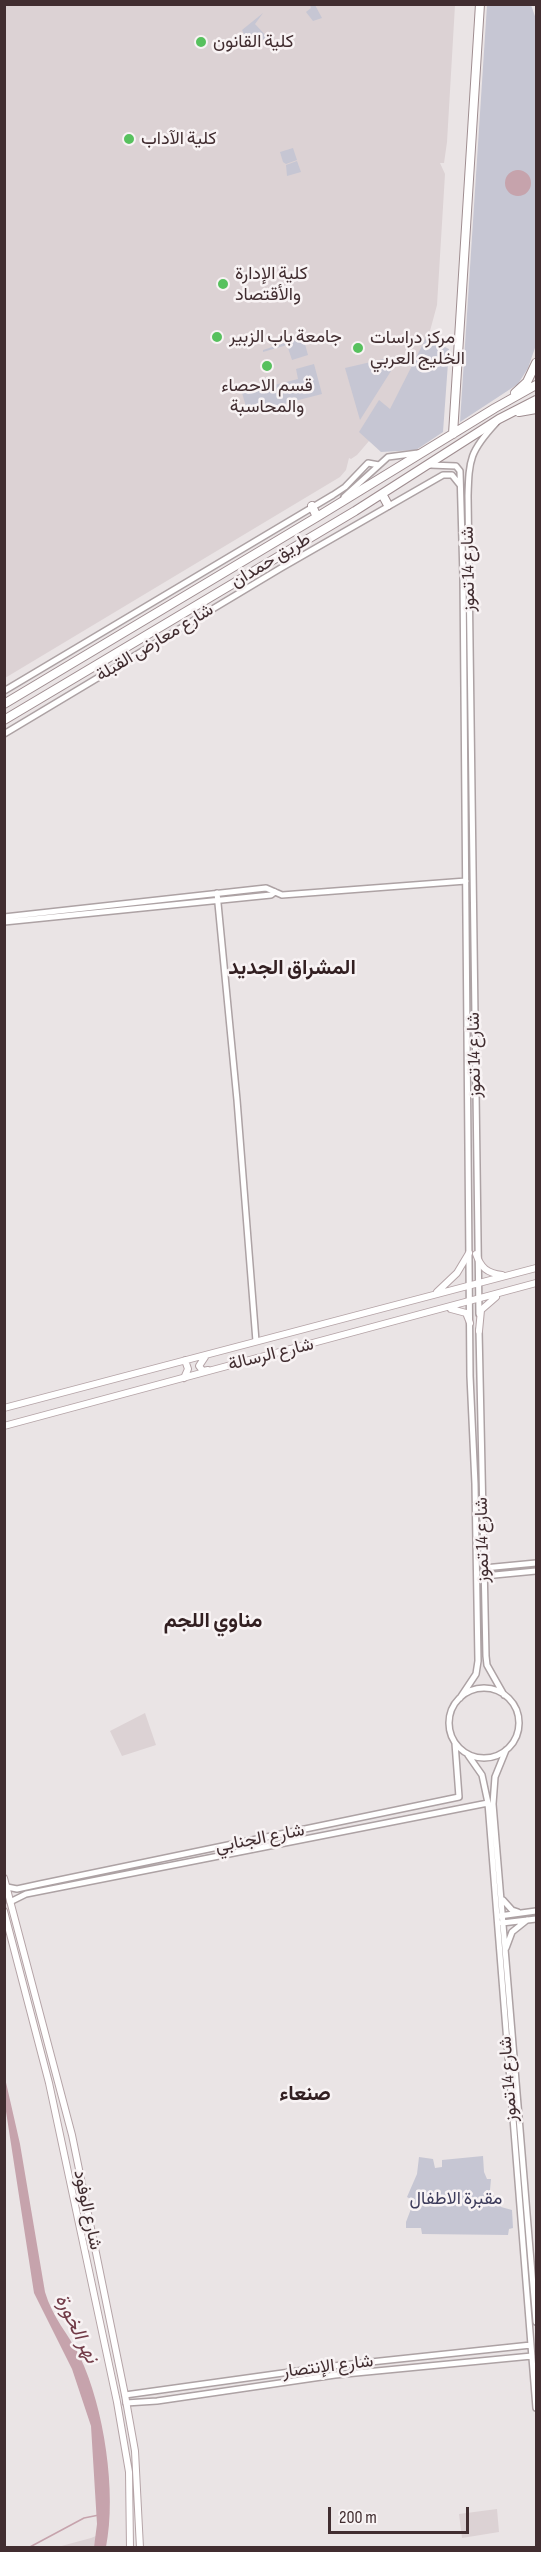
<!DOCTYPE html>
<html>
<head>
<meta charset="utf-8">
<style>
  body { margin:0 }
  #map { position:relative; width:541px; height:2552px; overflow:hidden; background:#eae4e5; font-family:"Sofia Sans Condensed",sans-serif }
  canvas { display:block }
  .frame { position:absolute; inset:0; border:6px solid #412d30; pointer-events:none }
  .scale { position:absolute; left:328px; top:2507px; width:141px; height:27px; box-sizing:border-box; border:3px solid #412d30; border-top:0; padding-left:8px; font-size:18px; line-height:21px; white-space:nowrap; color:#412d30; -webkit-text-stroke:4px #f8f3f4; paint-order:stroke }
</style>
</head>
<body>
<div id="map">
<canvas width="541" height="2552"></canvas>
<div class="frame"></div>
<div class="scale">200 m</div>
</div>
<script>
const c = document.querySelector('canvas').getContext('2d');
c.lineJoin = 'round';
function fillPath(path, color) { c.fillStyle = color; c.fill(path, 'evenodd'); }
function strokePath(path, color, width, dash) { c.strokeStyle = color; c.lineWidth = width; c.lineCap = dash ? 'butt' : 'round'; c.setLineDash(dash || []); c.stroke(path); }
function write(font, color, halo, rows, align = 'center') {
  c.font = font + ' "Sofia Sans Condensed",Vazirmatn,sans-serif'; c.lineWidth = 5; c.setLineDash([]); c.textBaseline = 'middle'; c.strokeStyle = halo; c.fillStyle = color; for (const [text, x, y, turn = 0] of rows) {
    c.save(); c.translate(x, y); c.rotate((+turn || 0) * Math.PI / 180); c.textAlign = isNaN(turn) ? turn : align; if (halo) c.strokeText(text, 0, 0); c.fillText(text, 0, 0); c.restore();
  }
}
fillPath(new Path2D(`
  M4,5H455L447,142L444,163H440L445,174L437,305L427,342L381,427L357,455L351,459L349,458L346,470L340,477L5,678Z
  M145,1713L156,1745L122,1756L110,1731Z
  M497,2509L499,2532L462,2538L459,2514Z
  M96,2536L94,2547L54,2548L91,2538Z`), '#dcd2d4');
fillPath(new Path2D(`
  M310,5H315L322,18L313,21L306,12L311,8Z
  M487,5H531L536,19V345L528,368L518,384L460,422Z
  M263,13L255,24L268,38L248,45L241,36L244,34L242,30Z
  M293,148L297,160L286,164L283,162L280,152Z
  M297,161L301,172L287,176L286,165Z
  M303,337L308,355L292,360L287,345L263,352V350Z
  M426,338L449,349L443,432L416,450L381,452L359,432L379,400L390,409Z
  M388,358L391,371L360,420L345,368Z
  M314,364L322,394L248,413L242,393L298,379L296,369Z
  M483,2156L484,2172L487,2179H491L490,2190L501,2207L512,2210L513,2228L509,2229L508,2235L422,2234L421,2228H406V2222L414,2201L407,2197L417,2174L419,2157L433,2159L435,2168L442,2167V2160Z`), '#c6c6d3');
fillPath(new Path2D(`
  M505 183a13 13 0 1 1 26 0a13 13 0 1 1-26 0Z
  M5,2078L20,2144L45,2292C52,2317 69,2335 80,2357C104,2407 117,2493 106,2547H94L97,2524L91,2426L72,2369L34,2293L5,2105Z`), '#c6a3ac');
strokePath(new Path2D(`
  M28,2548L84,2518L99,2515`), '#c6a3ac', 1.5);
const secondary = new Path2D(`
  M430,465L456,466L460,471L463,577L470,1376L475,1484L478,1661L476,1674L460,1698
  M344,497L388,457L418,453
  M4,691L333,495L345,487L368,463L379,465
  M4,734L281,568L443,475H452L460,485
  M217,893L237,1100L256,1341
  M4,917L266,888L282,895L466,881
  M4,922L271,895L275,892
  M479,1314L468,496C469,459 470,451 496,423
  M479,1330L486,1656L487,1665L504,1695
  M484,1568L536,1563
  M484,1576L536,1571
  M449 1723a35 35 0 1 1 70 0a35 35 0 1 1-70 0Z
  M506,1750L495,1777L493,1804L536,2322
  M468,1755L482,1775L488,1803L536,2408
  M7,1887L17,1889L40,1884L459,1797L455,1743
  M503,1900L512,1910L518,1912
  M10,1902L26,1894L488,1803
  M499,1916L536,1911
  M502,1923L536,1919
  M506,1948L512,1932L527,1920
  M125,2395L333,2366L531,2345
  M126,2403L157,2401L335,2375L532,2356`);
const primary = new Path2D(`
  M476,1254C481,1268 487,1273 502,1275
  M437,1292L457,1273L469,1253
  M451,1309L466,1313L470,1323
  M479,1331L481,1310L496,1297
  M205,1357L199,1366L203,1371L208,1370
  M184,1378L188,1369L185,1360
  M4,1408L536,1268
  M4,1426L536,1283
  M4,1878L72,2135L125,2395L135,2451L140,2548
  M4,1911L49,2083L117,2402L129,2472L130,2548`);
const highway = new Path2D(`
  M515,393L527,382L536,363
  M519,412L536,409
  M453,434L480,4
  M382,494L388,505
  M312,506L317,517
  M4,704L317,517L495,408L536,385
  M4,720L355,511L499,419L536,400`);
strokePath(secondary, '#ada2a4', 8);
strokePath(primary, '#b5a4a7', 8);
strokePath(highway, '#9f8d90', 10);
strokePath(secondary, '#fff', 5);
strokePath(primary, '#fff', 6);
strokePath(highway, '#fff', 8);
for (const [x, y, r, color] of [
  [201,42,6,"#57c15e"],
  [129,139,6,"#57c15e"],
  [223,284,6,"#57c15e"],
  [217,337,6,"#57c15e"],
  [358,348,6,"#57c15e"],
  [267,366,6,"#57c15e"]
]) { const dot = new Path2D(); dot.arc(x, y, r, 0, 2 * Math.PI); c.fillStyle = color; c.fill(dot); strokePath(dot, '#f8f3f4', 2); }
write('18px', '#412d30', '#f8f3f4', [
  ["كلية القانون",213,42],
  ["كلية الآداب",141,139],
  ["كلية الإدارة",235,274],
  ["والأقتصاد",235,295],
  ["جامعة باب الزبير",229,337],
  ["مركز دراسات",370,338],
  ["الخليج العربي",370,359],
  ["قسم الاحصاء",267,386,"center"],
  ["والمحاسبة",267,407,"center"]
], 'left');
write('18px', '#412d30', '#f8f3f4', [
  ["طريق حمدان",271,561,-31],
  ["شارع 14 تموز",469,569,-91],
  ["شارع معارض القبلة",155,643,-31],
  ["شارع 14 تموز",475,1055,-91],
  ["شارع الرسالة",271,1355,-14],
  ["شارع 14 تموز",483,1540,-91],
  ["شارع الجنابي",260,1839,-11],
  ["شارع 14 تموز",509,2079,-94],
  ["شارع الوفود",87,2210,78],
  ["شارع الإنتصار",328,2367,-7]
]);
write('18px', '#3d3c5b', '#f8f3f4', [
  ["مقبرة الاطفال",456,2199]
]);
write('italic 20px', '#713b47', '#f8f3f4', [
  ["نهر الخورة",76,2329,64]
]);
write('bold 21px', '#321f21', '#f8f3f4', [
  ["المشراق الجديد",292,969],
  ["مناوي اللجم",213,1622],
  ["صنعاء",305,2095]
]);
</script>
</body>
</html>
